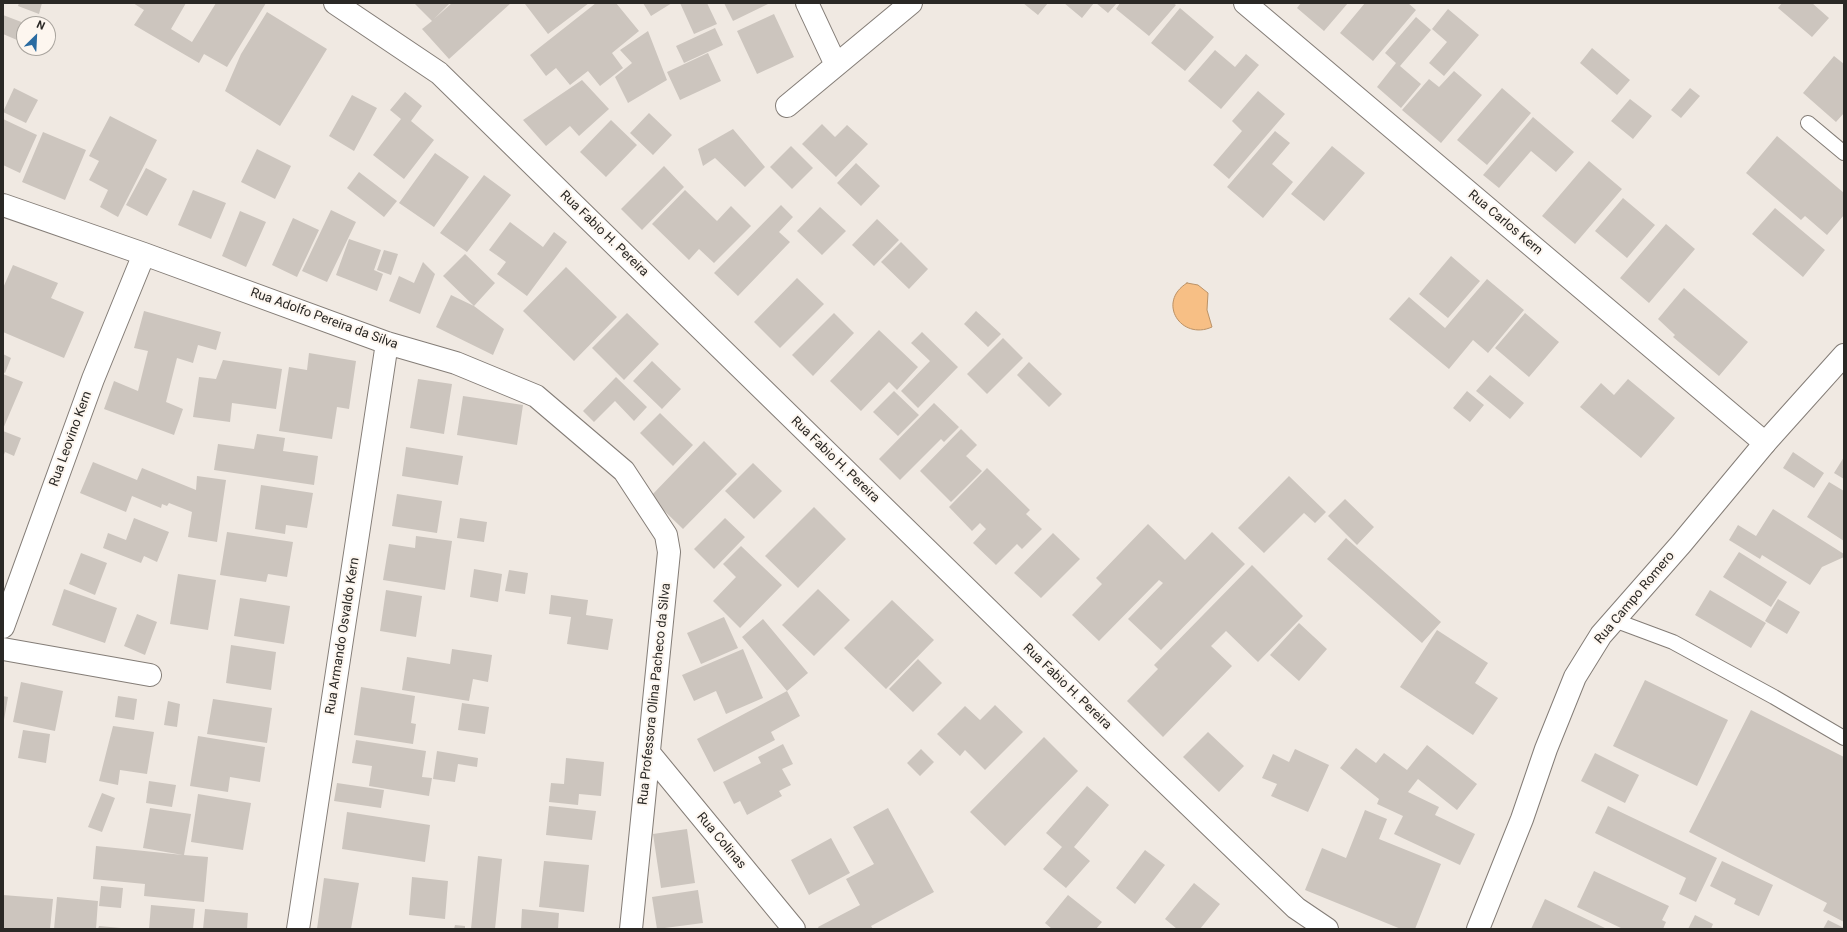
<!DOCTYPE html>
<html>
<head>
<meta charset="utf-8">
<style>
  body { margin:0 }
  #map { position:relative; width:1847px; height:932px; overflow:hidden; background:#f0e9e2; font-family:Roboto,sans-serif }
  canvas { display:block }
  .frame { position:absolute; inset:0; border:4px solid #2a2825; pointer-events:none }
  .north { position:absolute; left:16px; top:16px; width:40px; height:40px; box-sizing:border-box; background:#fdf6ef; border:1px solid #a9a49e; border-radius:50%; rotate:24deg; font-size:11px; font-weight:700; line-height:16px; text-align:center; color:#2a2825 }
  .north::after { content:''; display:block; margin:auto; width:14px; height:18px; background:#2a6ba1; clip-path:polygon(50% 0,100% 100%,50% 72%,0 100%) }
</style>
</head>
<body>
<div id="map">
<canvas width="1847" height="932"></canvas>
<div class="frame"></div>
<div class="north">N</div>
</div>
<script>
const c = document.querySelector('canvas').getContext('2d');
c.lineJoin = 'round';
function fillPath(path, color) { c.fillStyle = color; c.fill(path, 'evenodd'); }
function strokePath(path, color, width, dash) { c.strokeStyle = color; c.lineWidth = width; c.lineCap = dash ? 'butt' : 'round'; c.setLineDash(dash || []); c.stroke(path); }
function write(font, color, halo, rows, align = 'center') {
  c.font = font + ' Roboto,sans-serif'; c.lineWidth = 4; c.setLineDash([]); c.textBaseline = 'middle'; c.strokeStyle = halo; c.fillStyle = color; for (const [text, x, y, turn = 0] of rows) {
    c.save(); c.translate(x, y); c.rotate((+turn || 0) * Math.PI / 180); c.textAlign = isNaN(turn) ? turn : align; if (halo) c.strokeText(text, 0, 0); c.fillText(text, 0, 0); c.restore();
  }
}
const water = new Path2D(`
  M1187,283L1198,285L1208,293L1207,310L1212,327C1181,341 1156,302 1187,283Z`);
fillPath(water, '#f7bf85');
strokePath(water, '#ba9268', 1);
fillPath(new Path2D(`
  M19,3H42L39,14L18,6Z
  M133,3H186L171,29L192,42L216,3H266L227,67L204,54L199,63L134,25L144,10Z
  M414,3H450L434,19L452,3H511L449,59L422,29L432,21Z
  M526,3H589L548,34L525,4Z
  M596,3H616L639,31L612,53L623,68L600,86L588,71L570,85L556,68L546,76L530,55Z
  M643,3H672L651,16Z
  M680,3H707L717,24L694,34Z
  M724,3H768V4L733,21Z
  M1023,3H1048L1038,15Z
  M1064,3H1094L1082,18Z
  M1096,3H1117L1108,13Z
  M1120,3H1173L1176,5L1149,36L1116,9Z
  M1301,3H1348L1324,31L1297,8Z
  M1365,3H1408L1416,10L1373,61L1340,33Z
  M1782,3H1812L1829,18L1812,37L1778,8Z
  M1180,8L1214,37L1185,71L1151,43Z
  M1448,9L1479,35L1444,76L1429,63L1447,42L1432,29Z
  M267,12L327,49L280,126L225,91L241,54Z
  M774,14L794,57L757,74L737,31Z
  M3,15L24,23V43L3,34Z
  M1416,17L1431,30L1400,66L1421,84L1401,108L1377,87L1396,63L1385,53Z
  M715,28L723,45L684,63L676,46Z
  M648,31L667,80L628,103L615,77L632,63L620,50Z
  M1592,48L1630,80L1617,95L1580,63Z
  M1215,50L1235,67L1246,54L1259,65L1221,109L1188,81Z
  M708,53L721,81L680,100L667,72Z
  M1834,56L1844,64V113L1836,122L1803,93Z
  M1454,71L1482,95L1441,143L1402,110L1429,79L1439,87Z
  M582,80L609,109L579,136L570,126L546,146L523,120Z
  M14,88L38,100L26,123L3,112Z
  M1502,88L1531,113L1487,165L1457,140Z
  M1690,88L1700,96L1681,118L1671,110Z
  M1258,91L1285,114L1229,179L1213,165L1242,131L1232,121Z
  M405,92L422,106L411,121L434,140L404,179L373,155L401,119L390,110Z
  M352,95L377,108L354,151L329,136Z
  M1630,99L1652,116L1633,139L1611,121Z
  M649,113L672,135L653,155L630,133Z
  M110,116L157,140L118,217L100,207L108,190L89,180L99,161L89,156Z
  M1533,117L1574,152L1556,172L1531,151L1499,188L1483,175Z
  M3,119L37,135L20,173L3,165Z
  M611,120L637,145L606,177L580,152Z
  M822,124L835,137L847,125L868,144L836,177L802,144Z
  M733,129L765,167L745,187L715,158L703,166L698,149Z
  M1275,131L1290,143L1272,164L1293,182L1263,218L1227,187Z
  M43,132L86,150L65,200L22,182Z
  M1777,136L1844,193V215L1827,235L1805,216L1801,220L1746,173Z
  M791,146L813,168L792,189L770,167Z
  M1332,146L1365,173L1324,221L1291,194Z
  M257,149L291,166L275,199L241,182Z
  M435,153L469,177L434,227L399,203Z
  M1589,161L1622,189L1575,244L1542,216Z
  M856,163L880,186L861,206L837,183Z
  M664,166L684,187L642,230L621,209Z
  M146,168L167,179L147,216L126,205Z
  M359,172L397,201L384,217L347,188Z
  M484,175L511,195L467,252L440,233Z
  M193,190L226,203L211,239L178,225Z
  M685,190L717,221L731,206L751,226L714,263L699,249L689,260L652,224Z
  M1623,198L1655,225L1627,258L1595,231Z
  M781,205L793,217L779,232L790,242L738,296L714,273Z
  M820,207L846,231L822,255L797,231Z
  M1775,208L1825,250L1803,277L1752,234Z
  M331,210L356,222L327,282L302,271Z
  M240,211L266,222L246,267L222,256Z
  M293,218L319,230L297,277L272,265Z
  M877,219L899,240L874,266L852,245Z
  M510,222L543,247L554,232L567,242L527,296L497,274L506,262L489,250Z
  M1666,224L1695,249L1649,303L1620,278Z
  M349,239L381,250L374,270L383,274L377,291L336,275Z
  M901,242L928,269L909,289L881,262Z
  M384,250L398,254L391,275L377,270Z
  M465,254L495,283L474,306L443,276Z
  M1451,256L1480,281L1448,318L1419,294Z
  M423,262L435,274L420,314L389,301L399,276L414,283Z
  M13,265L58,283L51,298L84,312L64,358L3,332V288Z
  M566,267L617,317L574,361L523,311Z
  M797,278L824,304L780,348L754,322Z
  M1487,279L1524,310L1488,353L1473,340L1449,369L1389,319L1409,297L1445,328Z
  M1684,288L1748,342L1719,376L1673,337L1675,335L1658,319Z
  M451,295L474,306L504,329L493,355L436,327Z
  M144,311L221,332L216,350L198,345L193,363L177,358L166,402L183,409L174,435L104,409L114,381L138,391L148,351L134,348Z
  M976,311L1001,334L988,347L964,324Z
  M627,313L659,344L624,380L592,348Z
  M834,313L854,333L813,376L792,355Z
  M1525,313L1559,342L1529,377L1495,348Z
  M879,330L918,367L897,390L889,382L861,411L830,381Z
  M922,332L958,367L918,408L901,391L930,361L911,343Z
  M1003,338L1023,358L987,394L967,374Z
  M309,353L356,361L349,409L337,407L332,439L279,431L289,367L307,370Z
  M3,354L11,358L5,373L3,372Z
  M223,360L282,369L276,409L232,403L230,422L193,417L199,377L216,379Z
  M652,361L681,389L662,409L633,381Z
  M1029,362L1062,394L1049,407L1017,375Z
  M3,374L23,382L3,429Z
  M1490,375L1524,403L1510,419L1476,391Z
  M616,377L647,407L634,421L615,401L594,422L583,411Z
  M418,379L452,384L444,434L410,428Z
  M1628,379L1675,418L1641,458L1580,407L1601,383L1614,395Z
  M894,391L919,415L898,436L873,412Z
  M1467,391L1484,405L1470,422L1453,408Z
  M463,396L523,405L517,445L457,435Z
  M934,403L959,427L944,442L941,439L900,480L879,459Z
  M660,413L693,445L673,466L640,433Z
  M961,429L977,445L966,456L982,471L951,502L920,471Z
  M3,431L21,438L14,456L5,452L3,457Z
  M257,434L285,438L283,451L318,456L314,485L214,470L218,444L254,449Z
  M704,441L737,474L683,529L650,497Z
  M406,447L463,456L458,485L402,476Z
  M1793,452L1824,473L1814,488L1783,468Z
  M1844,457V479L1834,473Z
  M93,462L137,480L142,468L196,490L197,476L226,480L217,542L188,537L192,512L169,503L167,506L162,504L161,508L132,496L126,512L80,493Z
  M753,463L782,491L754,519L725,491Z
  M987,468L1030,510L1026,514L1042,529L1022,549L1017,544L996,565L973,543L986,529L980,523L972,531L949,507Z
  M1289,476L1326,512L1315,523L1304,513L1264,553L1238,528Z
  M1829,482L1844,491V541L1807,517Z
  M261,485L313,493L307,528L286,525L285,534L255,529Z
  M397,494L442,501L437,533L392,526Z
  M1345,499L1374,527L1357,545L1328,516Z
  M814,507L846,539L798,588L765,556Z
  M1773,509L1844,554V557L1822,567L1810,585L1762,555L1760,559L1729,540L1738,525L1756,536Z
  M134,518L169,532L157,562L144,556L141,563L103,548L108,533L126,540Z
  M460,518L487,522L484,542L457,538Z
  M725,518L745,537L714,569L694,549Z
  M1148,524L1185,560L1212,532L1245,564L1161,650L1128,619L1163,583L1159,580L1099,641L1072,615L1102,584L1096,578Z
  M227,532L293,542L287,577L268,574L266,582L220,575Z
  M1053,533L1080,559L1041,598L1014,573Z
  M416,536L452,541L445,590L383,580L389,544L415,548Z
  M1346,538L1441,622L1422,643L1327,559Z
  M741,546L782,585L740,628L713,601L736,577L723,564Z
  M1739,552L1787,582L1771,607L1723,577Z
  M81,553L107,563L95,595L69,584Z
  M1252,565L1303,616L1258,662L1226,631L1211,646L1232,666L1163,737L1127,701L1158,669L1154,665Z
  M474,569L502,574L498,602L470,597Z
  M509,570L528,573L525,594L505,591Z
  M178,574L216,580L208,630L170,624Z
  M64,589L117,608L105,643L52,625Z
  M818,589L850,620L814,656L782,625Z
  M386,590L422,596L416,637L380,631Z
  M1710,590L1766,623L1751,648L1695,615Z
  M551,595L588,600L586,615L613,619L608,650L567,644L571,617L549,614Z
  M240,598L290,606L284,644L234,636Z
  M1778,599L1800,612L1787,634L1765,621Z
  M892,600L934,640L886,689L844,648Z
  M137,614L157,622L145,655L124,646Z
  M724,617L738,648L701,664L687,633Z
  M763,619L808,673L787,691L742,637Z
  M1299,623L1327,649L1299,681L1270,655Z
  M1437,630L1488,663L1475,683L1498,698L1473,735L1400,687Z
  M231,645L276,652L271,690L226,683Z
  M452,649L492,655L488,682L473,679L469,701L402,690L407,657L450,664Z
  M743,649L763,698L726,714L716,691L694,701L682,675Z
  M918,659L942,683L913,712L889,689Z
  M1645,680L1728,720L1697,786L1613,746Z
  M21,682L63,691L55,731L13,722Z
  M361,687L415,696L411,723L416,724L413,744L354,735Z
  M787,691L800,716L771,732L775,740L714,772L697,739Z
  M3,696L8,697L4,720H3Z
  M118,696L137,699L134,720L115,717Z
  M213,699L272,708L267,743L207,734Z
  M168,701L180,704L177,727L164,725Z
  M462,703L489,707L485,734L458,730Z
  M995,705L1023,732L985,770L965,750L960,756L937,734L965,706L980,720Z
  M1751,710L1844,757V922L1823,911L1827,903L1689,832Z
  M113,726L154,732L147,774L120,770L118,785L99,781Z
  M23,730L50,734L46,763L18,758Z
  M1208,732L1244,766L1219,792L1183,757Z
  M198,736L265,747L260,782L230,777L228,792L190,786Z
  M1044,737L1078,771L1005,846L970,812Z
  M356,740L426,751L422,777L432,778L429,796L369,786L372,766L352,763Z
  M783,744L793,764L782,769L791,785L779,791L782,796L747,815L740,801L734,804L723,782L761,763L758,757Z
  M1427,745L1477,784L1457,810L1418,779L1408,792L1439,807L1435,815L1475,834L1460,865L1394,834L1403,816L1377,804L1379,799L1340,768L1356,748L1376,763L1384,753L1407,770Z
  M921,749L934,762L920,776L907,763Z
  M1295,749L1329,765L1308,812L1271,796L1277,784L1262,778L1273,754L1289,762Z
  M437,751L478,758L477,767L458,764L455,782L433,779Z
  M1595,753L1639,775L1625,803L1581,781Z
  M566,758L604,762L601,796L579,794L578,805L549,802L551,783L564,784Z
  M149,781L176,785L172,807L146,803Z
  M337,783L384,790L381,808L334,801Z
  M1087,786L1109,805L1074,847L1090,861L1066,888L1043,869L1062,847L1046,833Z
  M102,793L115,798L102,832L88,827Z
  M198,794L251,803L243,850L191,842Z
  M549,806L596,811L592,840L546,835Z
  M1608,806L1717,858L1696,902L1679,894L1686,878L1595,833Z
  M150,808L191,814L184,855L208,857L204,902L144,896L145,884L93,879L96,846L183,855L143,848Z
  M888,808L934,892L871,926L873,929H819L818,927L860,905L846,879L874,864L853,827Z
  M1365,810L1387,819L1379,839L1441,864L1415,929H1401L1305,890L1322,848L1346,858Z
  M347,812L430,825L425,862L342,849Z
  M687,829L695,883L661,888L653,834Z
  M831,838L850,873L809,895L791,860Z
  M1145,850L1165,865L1135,904L1116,888Z
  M478,856L502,859L495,929H471Z
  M544,861L589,865L584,912L539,907Z
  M1722,861L1773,885L1759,916L1734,904L1736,899L1710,886Z
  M1594,871L1669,906L1662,920L1666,922L1663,929H1623L1577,907Z
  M412,877L448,881L445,919L409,915Z
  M324,878L359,883L351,929H317Z
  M1194,883L1220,904L1200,929H1177L1165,919Z
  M101,886L123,888L121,908L99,906Z
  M698,890L703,923L657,929L652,897Z
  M3,895L53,899L50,929H3Z
  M1068,895L1102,922L1096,929H1052L1045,923Z
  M57,897L98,901L96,929H54Z
  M1545,899L1607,929H1531Z
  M151,905L195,909L193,929H149Z
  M205,909L248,913L247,929H203Z
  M522,909L559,913L558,929H521Z
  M1695,915L1713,924L1711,929H1688Z
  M1828,920L1844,928V929H1823Z
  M455,925L465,926V929H454Z
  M99,926L121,928V929H98Z`), '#ccc5be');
const service = new Path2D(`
  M1808,123L1844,153
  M1614,620L1673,642L1774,697L1844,738`);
const minor = new Path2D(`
  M335,3L439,73L1138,756L1296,908L1327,929
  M807,3L836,65
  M1245,3L1765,443
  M787,106L911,3
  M3,205L144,254L387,343L456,363L536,396L624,471L666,535L669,552L631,929
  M3,627L93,379L144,254
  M3,649L150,675
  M649,753L794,929
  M298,929L387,343`);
const tertiary = new Path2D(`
  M1478,929L1522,819L1546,749L1575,677L1601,635L1681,544L1765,443L1844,355`);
strokePath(service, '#847d77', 16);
strokePath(minor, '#847d77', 24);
strokePath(tertiary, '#847d77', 24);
strokePath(service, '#fff', 14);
strokePath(minor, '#fff', 22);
strokePath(tertiary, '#fff', 22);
write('13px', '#2a2825', '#fdf6ef', [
  ["Rua Carlos Kern",1505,223,40],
  ["Rua Fabio H. Pereira",604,234,44],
  ["Rua Adolfo Pereira da Silva",324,319,20],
  ["Rua Leovino Kern",71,439,-70],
  ["Rua Fabio H. Pereira",835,460,44],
  ["Rua Campo Romero",1635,598,-50],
  ["Rua Armando Osvaldo Kern",343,636,-81],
  ["Rua Fabio H. Pereira",1067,687,44],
  ["Rua Professora Olina Pacheco da Silva",655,694,-84],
  ["Rua Colinas",721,841,50]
]);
</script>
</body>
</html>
